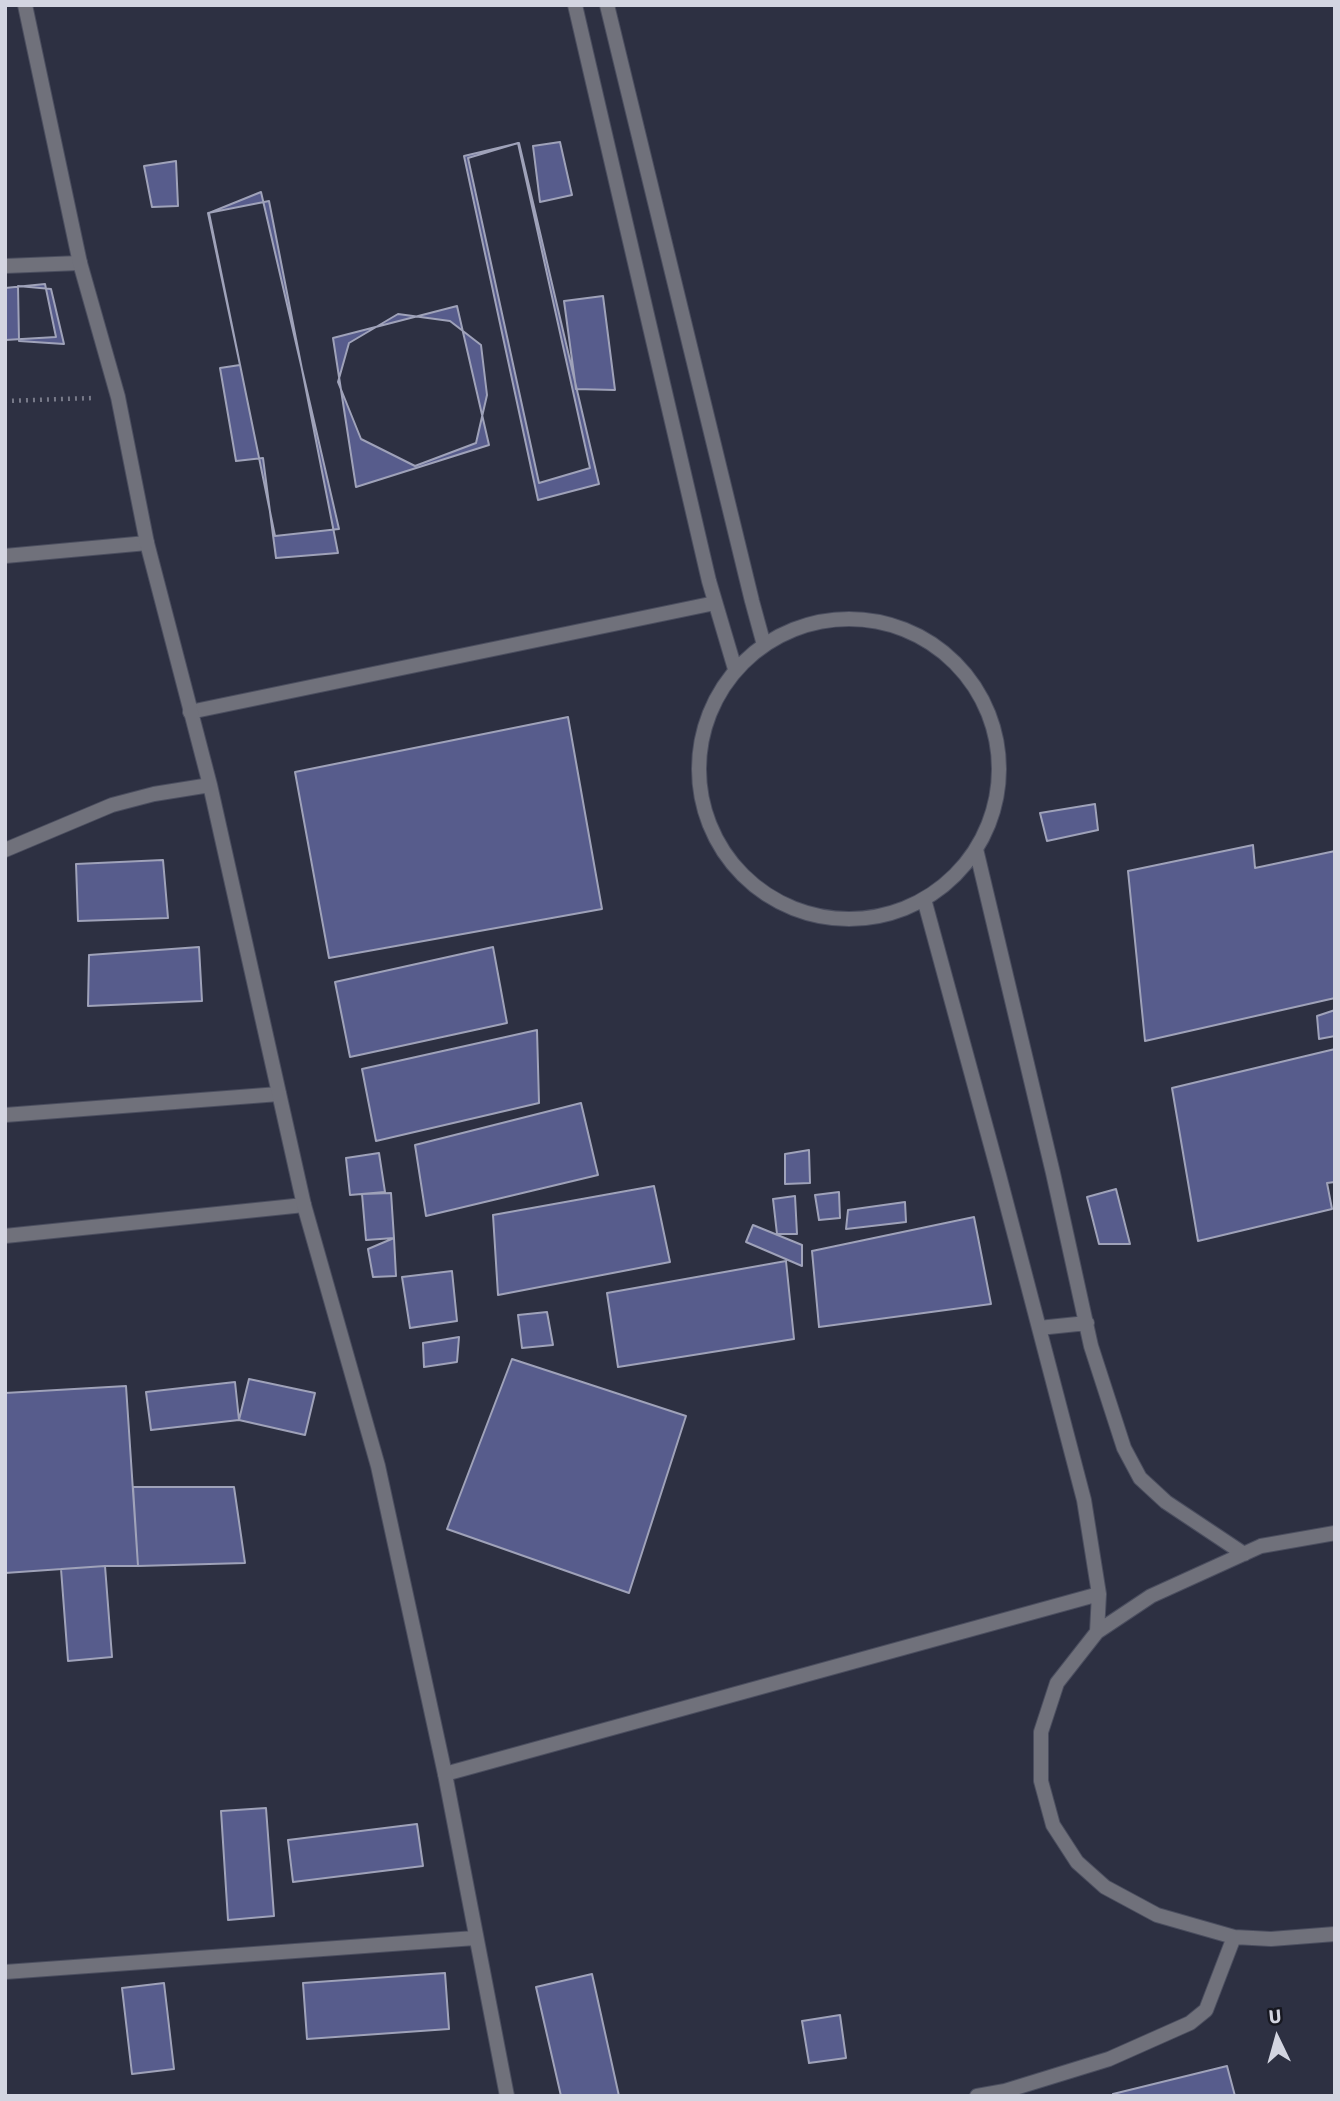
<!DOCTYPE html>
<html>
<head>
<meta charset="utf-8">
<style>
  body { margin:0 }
  #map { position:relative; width:1340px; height:2101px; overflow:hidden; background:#2d3042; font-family:Signika,sans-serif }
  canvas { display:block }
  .frame { position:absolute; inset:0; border:7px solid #d3d5e1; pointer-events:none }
  .north { position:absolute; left:1242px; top:2003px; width:70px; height:70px; -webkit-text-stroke:5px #171821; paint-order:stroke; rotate:355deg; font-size:19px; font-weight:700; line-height:28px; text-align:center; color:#d3d5e1 }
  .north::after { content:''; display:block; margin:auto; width:24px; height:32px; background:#d3d5e1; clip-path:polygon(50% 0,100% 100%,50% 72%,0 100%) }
</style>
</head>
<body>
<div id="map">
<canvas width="1340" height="2101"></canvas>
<div class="frame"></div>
<div class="north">U</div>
</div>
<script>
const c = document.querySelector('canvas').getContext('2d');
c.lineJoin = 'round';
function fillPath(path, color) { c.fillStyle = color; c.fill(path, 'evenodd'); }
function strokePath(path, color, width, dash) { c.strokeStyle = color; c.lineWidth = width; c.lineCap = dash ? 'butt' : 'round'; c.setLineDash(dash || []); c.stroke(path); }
const building = new Path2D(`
  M560,142L572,195L540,202L533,146Z
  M518,143L590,468L539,483L468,158Z
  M519,143L599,484L538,500L464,156Z
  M176,161L178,206L152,207L144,166Z
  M261,192L339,529L275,536L209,213Z
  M269,201L338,553L276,558L263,458L236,461L220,368L240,365L208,213Z
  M45,284L56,337L5,340V288Z
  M18,286L51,289L64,344L19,341Z
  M603,296L615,390L576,389L564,301Z
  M457,306L489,445L356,487L333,338Z
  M398,314L450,321L481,345L487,395L476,443L415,466L361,439L338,382L349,343Z
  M568,717L602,909L329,958L295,772Z
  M1095,804L1098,830L1047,841L1040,813Z
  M1253,845L1255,868L1335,851V998L1145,1041L1128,871Z
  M163,860L168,918L78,921L76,864Z
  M199,947L202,1001L88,1006L89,955Z
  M493,947L507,1023L350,1057L335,982Z
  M1335,1010V1036L1319,1039L1317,1016Z
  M537,1030L539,1103L376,1141L362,1069Z
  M1335,1049V1182L1327,1183L1332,1209L1198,1241L1172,1088Z
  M581,1103L598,1175L426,1216L415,1145Z
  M809,1150L810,1183L785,1184V1154Z
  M379,1153L385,1192L350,1195L346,1158Z
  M654,1186L670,1262L498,1295L493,1215Z
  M1116,1189L1130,1244H1099L1087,1197Z
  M839,1192L840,1218L819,1220L815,1195Z
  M391,1193L394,1238L366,1240L362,1194Z
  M795,1196L797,1234H777L773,1199Z
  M905,1202L906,1222L846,1229L848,1210Z
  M974,1217L991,1304L819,1327L812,1251Z
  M753,1225L802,1245V1266L746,1242Z
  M394,1238L396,1276L373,1277L368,1249Z
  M786,1261L794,1339L618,1367L607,1293Z
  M452,1271L457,1321L410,1328L402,1277Z
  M547,1312L553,1345L522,1348L518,1315Z
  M459,1337L457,1362L424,1367L423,1343Z
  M512,1359L686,1416L629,1593L447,1529Z
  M249,1379L315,1393L305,1435L239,1420Z
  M235,1382L239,1420L151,1430L146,1392Z
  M126,1386L138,1566H105L5,1573V1393Z
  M133,1487H234L245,1563L138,1566Z
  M105,1566L112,1657L68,1661L61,1569Z
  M266,1808L274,1916L228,1920L221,1811Z
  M417,1824L423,1866L293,1882L288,1840Z
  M445,1973L449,2029L307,2039L303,1983Z
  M592,1974L619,2096H561L536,1987Z
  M164,1983L174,2069L132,2074L122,1988Z
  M840,2015L846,2058L809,2063L802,2021Z
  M1227,2066L1235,2096H1114L1113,2094Z`);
fillPath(building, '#575c8c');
strokePath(building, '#9fa2b9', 2);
const lane = new Path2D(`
  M575,5L709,581L735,669
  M607,5L752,601L764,645
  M5,266L80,263
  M5,556L147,543
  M699 769a150 150 0 1 1 300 0a150 150 0 1 1-300 0Z
  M190,712L715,603
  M976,849L1053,1173L1091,1346L1124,1448L1140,1478L1166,1502L1244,1554
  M924,899L999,1175L1084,1500L1099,1594L1097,1632
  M5,1115L279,1094
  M5,1236L304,1205
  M1039,1328L1087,1323
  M1335,1533L1261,1546L1151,1596L1097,1632L1057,1683L1041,1732V1781L1053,1825L1077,1862L1105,1887L1157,1915L1234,1937L1271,1939L1335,1934
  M445,1774L1099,1594
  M977,2096L1005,2091L1109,2059L1190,2023L1206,2010L1234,1937`);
const street = new Path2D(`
  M25,5L80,263L118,397L147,543L210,785L304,1205L378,1466L445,1774L507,2096
  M5,850L112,805L154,794L210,785
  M5,1972L475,1938`);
strokePath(lane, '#4b4e5f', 16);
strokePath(street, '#4b4e5f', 16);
strokePath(new Path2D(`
  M5,401L93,398`), '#787a89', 4.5, [2, 5]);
strokePath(lane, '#70717b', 14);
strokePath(street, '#70717b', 14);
</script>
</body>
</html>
